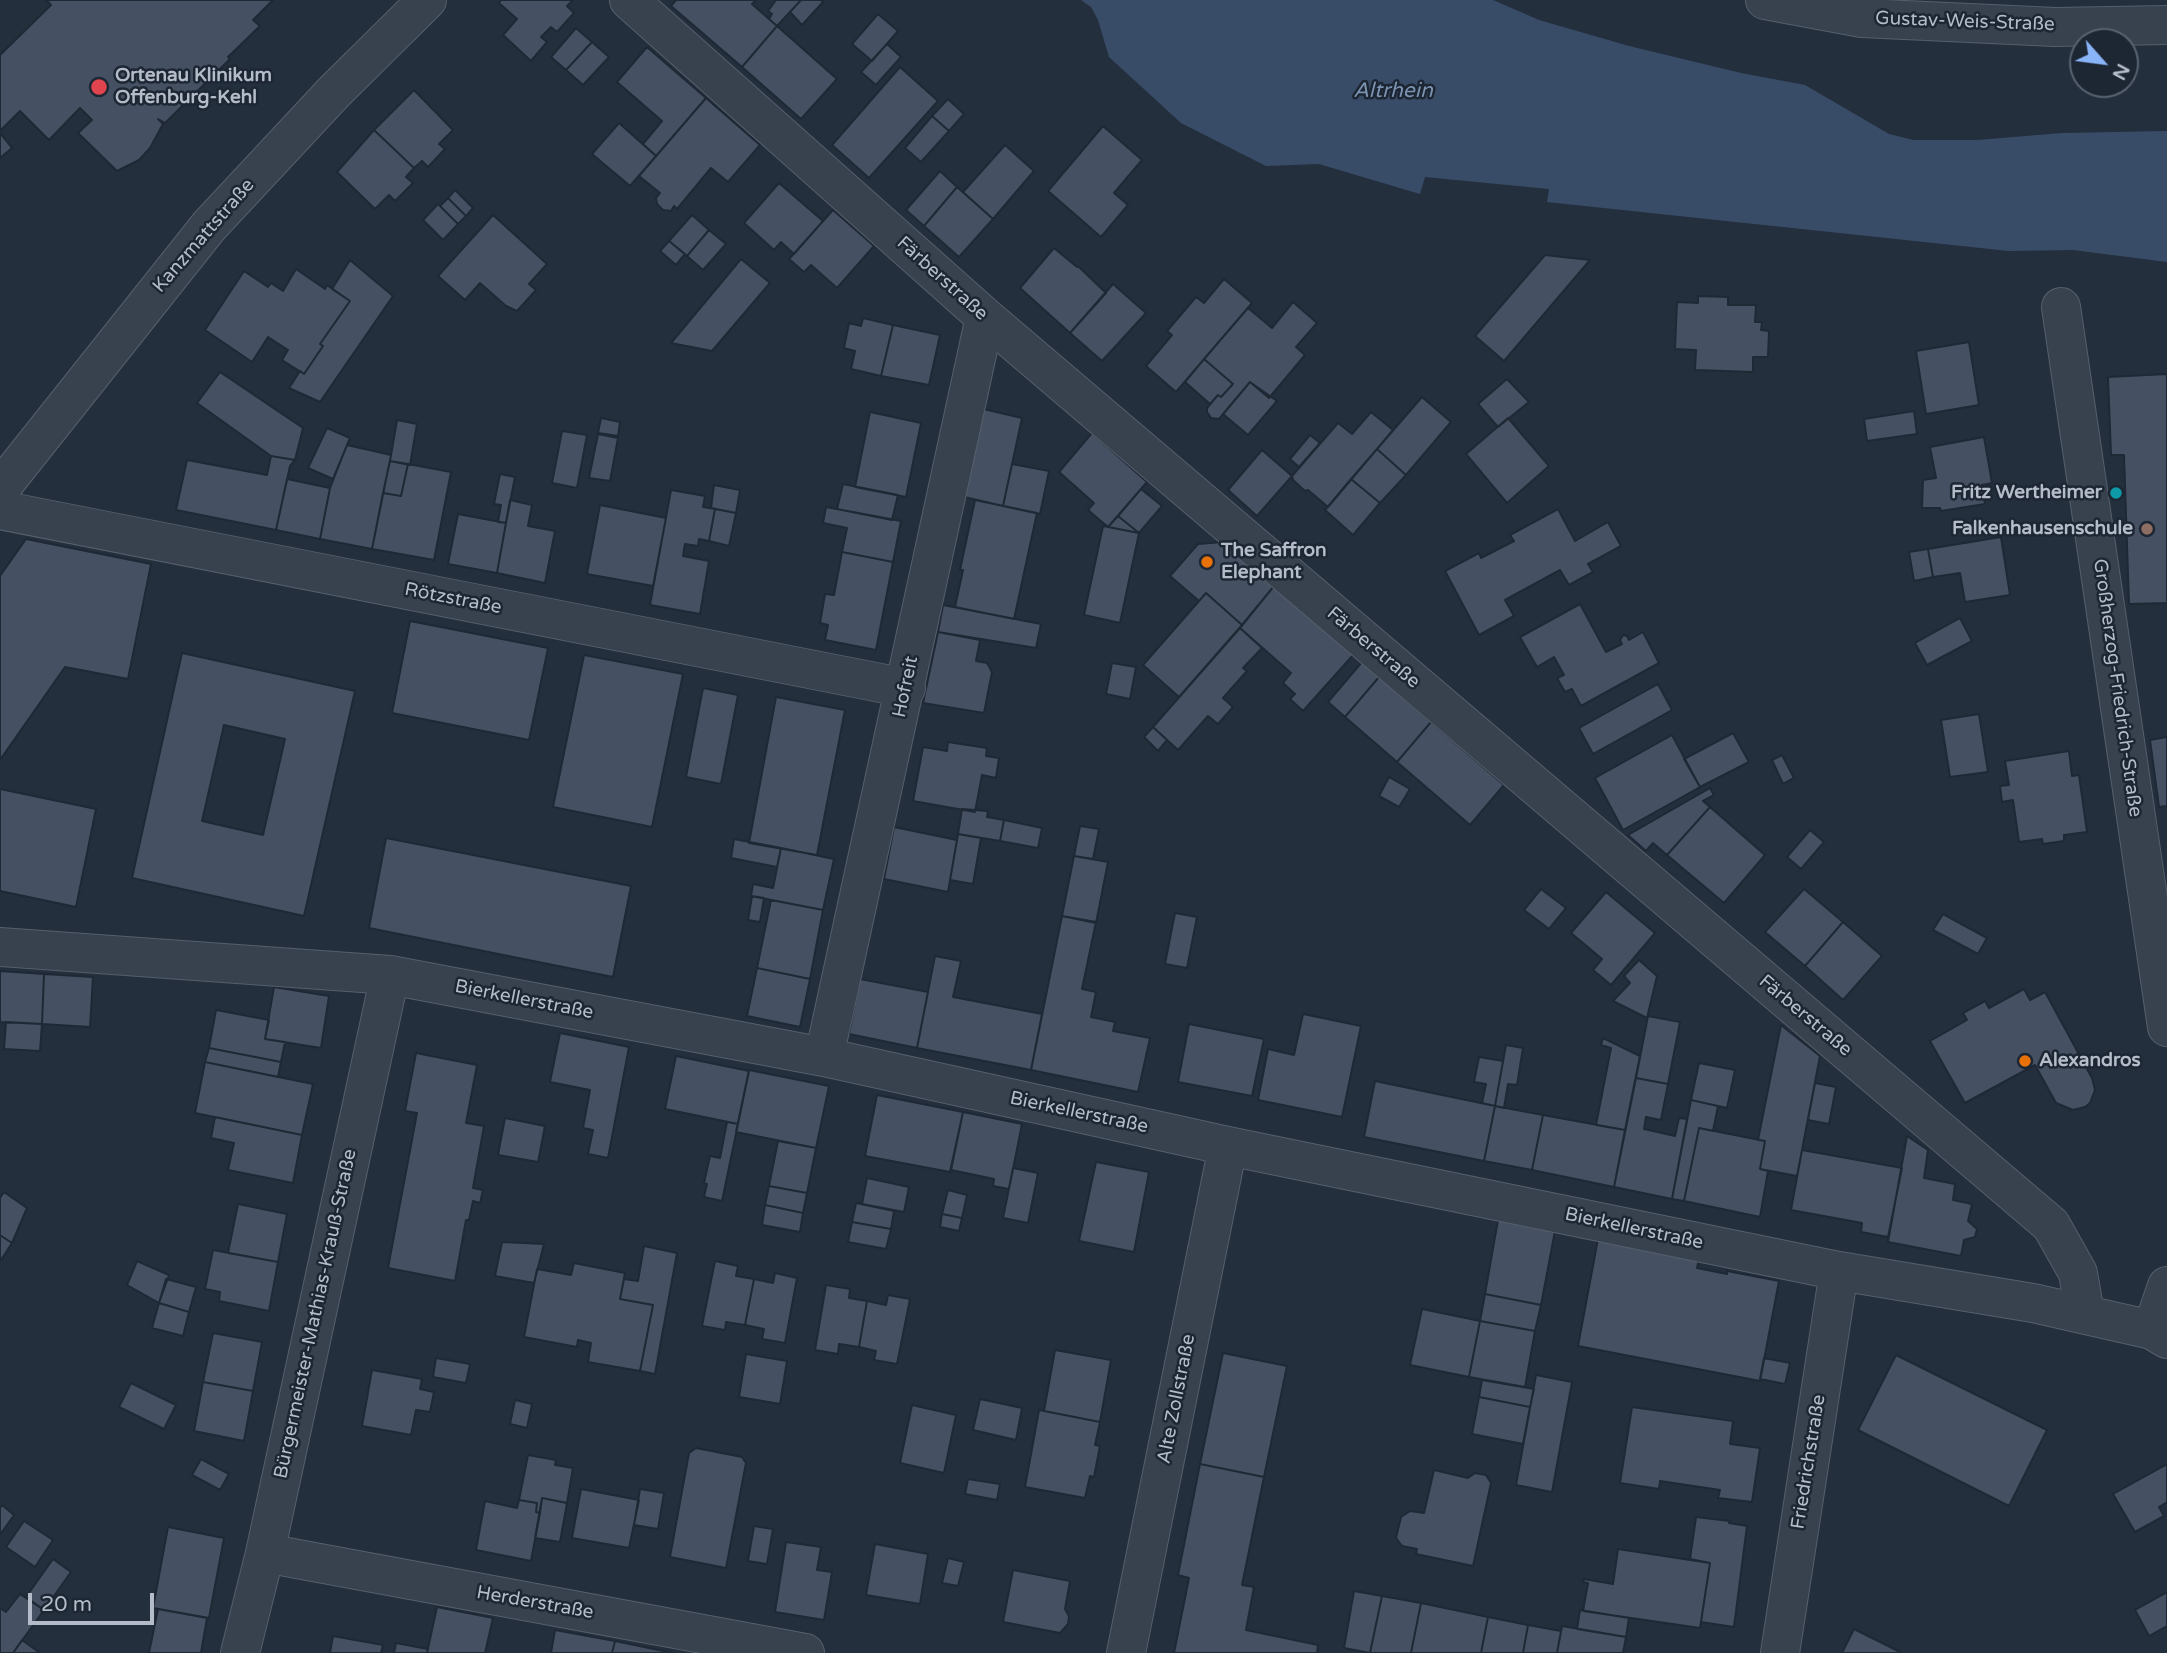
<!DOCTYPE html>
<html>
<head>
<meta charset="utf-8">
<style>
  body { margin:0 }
  #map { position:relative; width:2167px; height:1653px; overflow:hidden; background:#242f3e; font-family:"Varela Round",sans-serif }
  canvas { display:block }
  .north { position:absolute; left:2069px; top:28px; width:70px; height:70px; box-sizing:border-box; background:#1d2633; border:2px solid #59626f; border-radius:50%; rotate:118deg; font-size:19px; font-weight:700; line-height:28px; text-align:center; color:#b4bcc9 }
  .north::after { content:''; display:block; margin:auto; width:24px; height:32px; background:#8ab4f8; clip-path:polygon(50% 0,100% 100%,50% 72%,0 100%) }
  .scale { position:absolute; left:28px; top:1593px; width:126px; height:32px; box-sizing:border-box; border:4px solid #b4bcc9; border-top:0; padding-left:9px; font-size:21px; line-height:24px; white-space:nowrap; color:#b4bcc9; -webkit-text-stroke:5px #1d2633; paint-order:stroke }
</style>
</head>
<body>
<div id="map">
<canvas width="2167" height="1653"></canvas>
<div class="north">N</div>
<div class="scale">20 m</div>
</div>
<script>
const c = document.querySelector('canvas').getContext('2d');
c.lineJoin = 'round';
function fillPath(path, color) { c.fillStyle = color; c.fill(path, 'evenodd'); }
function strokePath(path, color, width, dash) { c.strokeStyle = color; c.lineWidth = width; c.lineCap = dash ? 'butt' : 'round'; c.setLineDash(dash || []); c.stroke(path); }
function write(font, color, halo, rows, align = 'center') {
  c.font = font + ' "Varela Round",sans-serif'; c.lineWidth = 5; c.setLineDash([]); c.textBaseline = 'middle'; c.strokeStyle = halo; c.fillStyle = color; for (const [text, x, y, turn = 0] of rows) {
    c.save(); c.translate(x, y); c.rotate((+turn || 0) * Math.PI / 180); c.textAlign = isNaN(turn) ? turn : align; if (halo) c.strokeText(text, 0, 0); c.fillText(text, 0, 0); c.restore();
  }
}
fillPath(new Path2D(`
  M1081,0H1493L1539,20L1629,46L1741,73L1805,85L1889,134L1913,140H1977L2062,133L2167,131V262L2073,250L2009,251L1547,202L1549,189L1425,177L1420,194L1319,164L1266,166L1181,123L1109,57L1098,20L1091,7Z`), '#394c67');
const building = new Path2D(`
  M46,0H273L253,20L260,26L228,57L230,59L165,123L158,119L163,124L150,148L139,160L117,171L78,133L92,120L80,108L49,140L20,111L0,131V55L51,5Z
  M501,0H573L567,6L574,13L557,32L551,27L541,37L547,42L531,61L503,35L517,19L499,3Z
  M676,0H756L752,4L777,26L742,67L671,6Z
  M776,0H801L777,26L769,19L772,14L768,11Z
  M801,0H821L823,2L802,25L790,12Z
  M878,14L898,31L872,61L852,44Z
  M777,26L837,79L801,119L742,67Z
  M576,28L592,42L566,70L551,57Z
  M592,42L609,57L583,85L566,70Z
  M887,44L901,57L876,85L861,72Z
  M647,47L706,98L656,156L643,144L662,121L617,82Z
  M900,67L938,101L869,178L832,145Z
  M414,90L453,130L439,144L445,149L428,167L422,161L414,168L374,130Z
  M706,98L760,145L728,182L711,168L677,209L674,206L671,211L663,210L657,204L656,198L660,193L639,176Z
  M948,99L964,114L949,131L932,116Z
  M932,116L949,131L921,162L905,148Z
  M619,123L656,156L630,186L592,154Z
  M1103,126L1142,160L1114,193L1128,205L1101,237L1048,191Z
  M374,130L414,168L406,177L413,183L395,201L389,195L375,209L337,172Z
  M0,133L12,148L0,158Z
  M1005,145L1034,171L993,219L963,192Z
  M940,171L957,187L924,226L906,210Z
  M779,183L823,221L794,254L781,242L774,250L744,223Z
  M957,187L993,219L959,257L924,226Z
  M455,190L473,208L466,216L448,198Z
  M448,198L466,216L458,224L440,206Z
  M438,204L458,224L443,240L423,220Z
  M833,210L874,246L837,288L811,265L804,272L789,259Z
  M493,215L547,264L529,284L536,290L517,311L506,306L480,283L465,300L438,276Z
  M692,215L709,230L687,256L669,241Z
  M709,230L726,244L703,270L687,256Z
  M669,241L685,254L676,265L660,251Z
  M1054,248L1077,267L1078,266L1106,293L1070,333L1020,288Z
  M1545,255L1590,260L1504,361L1475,336Z
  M741,259L770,283L712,351L671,343Z
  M350,260L393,296L320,402L289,388L300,371L304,374L323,346L320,344L350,301L332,289Z
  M296,269L325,289L327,285L350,301L320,344L323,346L304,374L282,360L288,350L268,337L252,362L205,330L244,271L268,287L271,283L283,291Z
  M1224,279L1252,303L1176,392L1146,366L1172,335L1167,331L1196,297L1204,303Z
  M1113,284L1146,313L1102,361L1070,333Z
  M1698,296L1728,297V305H1756L1755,322H1762L1761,330L1769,331L1768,357H1753V372L1695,370L1696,350L1675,349L1677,302L1698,303Z
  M1293,302L1317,323L1296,347L1305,355L1269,398L1250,382L1219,419L1211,418L1207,412V408L1218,395L1221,397L1233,384L1204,359L1248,308L1272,328Z
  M863,318L893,325L881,376L851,369L855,351L844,348L849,323L861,326Z
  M893,325L940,335L929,385L881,376Z
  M1969,342L1979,405L1926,414L1916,351Z
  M1204,359L1233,384L1221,397L1218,395L1210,404L1185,382Z
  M220,372L303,428L295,460L271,456L197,403Z
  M2167,374V603L2129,604L2124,455H2111L2108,377Z
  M1507,379L1529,402L1498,427L1478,404Z
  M1250,382L1277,401L1248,435L1223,414Z
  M1422,397L1451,422L1406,475L1377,449Z
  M979,408L1022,418L1003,506L960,496Z
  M1914,411L1917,434L1867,441L1864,419Z
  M870,412L921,423L906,497L855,487Z
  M1371,412L1393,430L1328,507L1308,490L1305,491L1293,480L1292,476L1338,423L1352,434Z
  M601,418L620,422L618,436L598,433Z
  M1508,418L1549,466L1507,503L1466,454Z
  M397,420L417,424L410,465L390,461Z
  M327,428L350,438L333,479L308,468Z
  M562,431L587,435L577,488L552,483Z
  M1092,433L1147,482L1108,527L1088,510L1094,503L1059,472Z
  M598,434L618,438L610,481L589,478Z
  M1310,435L1320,443L1299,467L1290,459Z
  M1984,437L1992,483L1982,485L1985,504L1941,511L1940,508H1922L1923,480L1936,478L1930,447Z
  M347,445L391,455L372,549L320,539L330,488Z
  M1377,449L1406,475L1380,503L1351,479Z
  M1262,450L1292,476L1257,516L1228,490Z
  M271,456L295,460L290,466L276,530L176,510L187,460L267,475Z
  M390,461L408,464L401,496L383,493Z
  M408,464L451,472L434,560L372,549L383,493L401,496Z
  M1012,464L1049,471L1040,514L1003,506Z
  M500,474L515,477L506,523L498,522L501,505L494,504Z
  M287,479L330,488L320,539L276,530Z
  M1351,479L1380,503L1353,535L1325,510Z
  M843,484L898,495L892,520L837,509Z
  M714,485L740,490L736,513L711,508Z
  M1141,489L1162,506L1139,533L1118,516Z
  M671,490L705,496L703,507L715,509L709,541L699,539L698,546L685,544L683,556L709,561L700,614L650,605Z
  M510,500L532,505L528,526L555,531L545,583L497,573Z
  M975,500L1037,513L1014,619L955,607L963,570H960Z
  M600,505L666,518L653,586L587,574Z
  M826,507L901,521L893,562L842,552L847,528L823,523Z
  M715,509L736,513L729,546L709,541Z
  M1558,509L1575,541L1608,522L1621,546L1588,564L1593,572L1569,585L1560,570L1505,600L1514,616L1479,635L1445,571L1479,553L1481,558L1514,541L1510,535Z
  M458,514L506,523L497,573L448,564Z
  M1118,516L1139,533L1108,527Z
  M1103,526L1139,533L1120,623L1084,615Z
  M2001,537L2010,595L1965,602L1960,573L1933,577L1928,549Z
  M26,539L151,564L128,679L65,667L0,760V576Z
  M1223,542L1274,586L1242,625L1206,593L1199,601L1170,576L1198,544Z
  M1928,549L1933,577L1914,581L1909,552Z
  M842,552L893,562L876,650L825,640L828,625L820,623L825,594L834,595Z
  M1274,586L1354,654L1303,711L1290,699L1295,694L1283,683L1291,673L1240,628Z
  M1206,593L1242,625L1179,697L1143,665Z
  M1580,604L1606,652L1622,644L1620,640L1623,635L1627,636L1629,640L1643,632L1659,663L1581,706L1572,689L1565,692L1557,678L1564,675L1554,657L1537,667L1520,637Z
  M943,605L1041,624L1036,648L938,632Z
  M1960,618L1972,641L1927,665L1915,643Z
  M410,621L548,648L529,740L392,713Z
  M1240,628L1262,648L1243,668L1247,671L1223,698L1233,707L1218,724L1208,716L1178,750L1153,727Z
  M938,632L980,640L976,661L987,663L992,672L984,713L923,703Z
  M182,653L355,691L304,916L132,878ZM224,725L285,739L263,835L202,821Z
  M584,655L683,674L652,827L553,807Z
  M1362,662L1379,677L1345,717L1328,702Z
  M1112,663L1136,667L1130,699L1106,694Z
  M1379,677L1431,722L1397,762L1345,717Z
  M1658,684L1672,710L1593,754L1579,728Z
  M703,688L738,695L721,784L686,777Z
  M776,697L845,710L817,855L749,843Z
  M1979,714L1988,772L1950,777L1941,720Z
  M1431,722L1504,785L1470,825L1397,762Z
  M1153,727L1167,740L1158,751L1144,737Z
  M1733,733L1749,762L1700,787L1684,759Z
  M1672,735L1700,787L1623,830L1595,778Z
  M2167,737V806L2159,807L2150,740Z
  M948,742L987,748L986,756L999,758L996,778L982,775L975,812L913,801L923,747L947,751Z
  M2069,751L2072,776L2079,775L2087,832L2064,835V841L2043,844L2042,839L2019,842L2013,800L2002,802L2000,786L2009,785L2005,761Z
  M1782,755L1794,778L1783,784L1772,760Z
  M1389,777L1410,789L1399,807L1379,796Z
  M1710,788L1714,795L1703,801L1710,807L1667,855L1653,843L1646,851L1628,835Z
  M0,789L96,809L76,907L0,891Z
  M1710,807L1765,855L1724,903L1667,855Z
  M962,809L988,811L987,817L1004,820L1000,841L958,834Z
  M1004,820L1042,828L1038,848L1000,841Z
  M1080,826L1099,829L1093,859L1074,856Z
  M894,827L957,840L948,892L884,879Z
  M1810,830L1824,842L1801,869L1787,857Z
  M958,834L981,838L973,884L950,880Z
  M386,838L631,886L613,977L369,928Z
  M734,839L781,848L777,867L731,858Z
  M781,848L834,859L823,910L751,896L753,884L773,888Z
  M1074,856L1108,862L1096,923L1062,916Z
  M1541,889L1566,908L1549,929L1524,910Z
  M1804,889L1843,922L1805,966L1765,932Z
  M1606,892L1655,933L1611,985L1593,970L1602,959L1571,933Z
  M752,896L764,898L760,922L748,920Z
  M771,900L823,910L810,979L757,968Z
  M1175,913L1197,917L1187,968L1165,964Z
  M1943,914L1987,938L1978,954L1933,930Z
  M1062,916L1096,922L1082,989L1096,992L1091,1017L1115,1022L1113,1031L1150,1038L1138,1092L1031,1070Z
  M1843,922L1882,956L1843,1000L1805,966Z
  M935,956L961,961L953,997L1042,1014L1031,1070L917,1048Z
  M1639,960L1657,976L1647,1018L1613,1001L1630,983L1624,976Z
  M757,968L810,979L800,1027L747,1016Z
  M0,971L44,974L42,1024L0,1022Z
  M44,974L93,977L90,1027L42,1024Z
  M860,979L928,992L917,1048L849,1034Z
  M274,987L329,996L321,1048L265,1039Z
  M2024,989L2030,1000L2045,992L2092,1078L2095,1090L2090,1103L2085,1107L2073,1110L2056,1103L2035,1065L1965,1103L1930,1041L1967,1020L1963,1013L1985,1001L1989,1008Z
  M216,1010L269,1020L265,1039L285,1042L281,1062L209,1048Z
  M1303,1014L1361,1026L1342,1117L1258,1100L1268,1049L1294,1055Z
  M1648,1016L1680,1022L1668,1084L1636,1078Z
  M6,1022L42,1024L40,1051L4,1049Z
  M1189,1024L1264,1039L1252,1096L1178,1082Z
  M1781,1025L1820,1056L1797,1176L1760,1169L1765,1141L1758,1140Z
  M560,1033L629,1047L608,1158L588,1154L593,1130L583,1128L590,1090L550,1082Z
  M1603,1038L1640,1056L1625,1130L1596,1125L1611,1048L1601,1045Z
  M1506,1045L1523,1048L1517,1085L1508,1084L1504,1108L1495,1106Z
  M209,1048L281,1062L278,1077L205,1062Z
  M416,1053L477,1065L466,1123L484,1126L473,1188L483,1190L480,1203L473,1201L469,1220H466L455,1281L388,1268L417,1113L405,1111Z
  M676,1056L749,1071L738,1124L665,1109Z
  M1479,1057L1503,1061L1495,1106L1482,1103L1486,1084L1474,1082Z
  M205,1062L313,1084L302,1135L195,1113Z
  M1699,1063L1735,1070L1727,1108L1691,1100Z
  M749,1070L829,1086L816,1148L736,1132Z
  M1636,1078L1668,1084L1661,1120L1646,1117L1644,1129L1675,1136L1679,1118L1687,1119L1672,1199L1614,1187Z
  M1375,1081L1495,1106L1484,1161L1364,1137Z
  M1815,1083L1836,1087L1829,1124L1808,1120Z
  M877,1095L963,1112L950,1172L865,1156Z
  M1691,1100L1718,1106L1713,1131L1699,1128L1684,1201L1672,1199Z
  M1495,1106L1543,1115L1532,1170L1484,1161Z
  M963,1112L1022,1124L1009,1189L993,1186L994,1179L951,1170Z
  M1543,1115L1625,1130L1614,1187L1532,1170Z
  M215,1117L302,1135L293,1183L228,1170L234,1143L211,1138Z
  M505,1118L545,1126L538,1162L498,1155Z
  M727,1122L738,1124L722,1201L704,1197L707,1184L704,1183L710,1156L720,1158Z
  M1699,1128L1765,1141L1760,1169L1768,1171L1760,1217L1684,1201Z
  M1907,1136L1928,1150L1924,1178L1955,1184L1953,1200L1972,1204L1968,1221L1977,1229L1975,1237L1964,1240L1961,1256L1888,1242Z
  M778,1141L816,1148L807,1193L769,1186Z
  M1802,1150L1902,1168L1888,1237L1861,1232L1862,1223L1791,1210Z
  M1096,1162L1149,1172L1134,1252L1079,1241Z
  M1013,1168L1038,1173L1028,1223L1003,1218Z
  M867,1178L909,1187L904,1212L862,1204Z
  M769,1186L807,1193L803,1213L765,1205Z
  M948,1190L967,1195L962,1218L942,1214Z
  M4,1192L27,1208L12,1243L0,1235V1198Z
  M856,1203L894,1211L891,1229L852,1222Z
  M238,1204L287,1214L278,1262L228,1253Z
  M765,1205L803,1213L800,1232L762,1225Z
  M942,1214L962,1218L959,1231L940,1227Z
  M1498,1220L1555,1231L1541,1305L1485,1294Z
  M852,1222L891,1229L886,1249L848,1242Z
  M0,1235L12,1243L1,1260L0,1259Z
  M1598,1239L1699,1259L1697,1268L1727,1274V1271L1779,1281L1760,1381L1578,1346Z
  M502,1242L544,1244L534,1283L495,1276Z
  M644,1246L677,1253L655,1374L640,1371L653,1305L620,1299L624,1279L638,1281Z
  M213,1250L278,1262L269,1311L219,1301L220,1292L205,1289Z
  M137,1261L169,1275L159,1303L127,1285Z
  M715,1261L738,1266L736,1276L754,1279L745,1325L726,1322L725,1330L702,1326Z
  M574,1263L625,1273L620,1299L653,1305L640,1371L588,1362L591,1343L578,1340L577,1347L524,1337L537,1269L571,1275Z
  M775,1273L797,1278L785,1343L762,1339L764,1329L745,1325L754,1279L773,1283Z
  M166,1279L196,1287L189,1312L159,1303Z
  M826,1285L850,1289L849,1298L867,1301L859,1347L839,1344L838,1354L815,1350Z
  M1485,1294L1541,1305L1535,1331L1480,1321Z
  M888,1295L910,1299L897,1364L874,1360L876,1351L859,1347L867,1301L886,1305Z
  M159,1303L189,1312L183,1336L152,1328Z
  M1422,1309L1480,1321L1469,1377L1410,1365Z
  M1480,1321L1535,1331L1525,1387L1469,1377Z
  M213,1333L262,1342L253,1391L203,1382Z
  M1055,1350L1111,1360L1100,1422L1044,1411Z
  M1223,1353L1287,1366L1264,1477L1200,1464Z
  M746,1354L787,1361L780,1404L739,1397Z
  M1896,1355L2047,1430L2009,1506L1858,1430Z
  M436,1358L470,1364L466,1383L433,1377Z
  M1764,1358L1790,1363L1785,1384L1760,1379Z
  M372,1370L422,1379L420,1389L434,1392L430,1412L416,1410L411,1435L362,1426Z
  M1536,1375L1572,1382L1552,1492L1516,1485Z
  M1482,1380L1534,1389L1530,1407L1479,1397Z
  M203,1382L253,1391L244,1441L194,1431Z
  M131,1383L176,1405L164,1429L119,1407Z
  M1479,1397L1530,1407L1523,1444L1472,1434Z
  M980,1399L1022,1408L1016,1440L973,1430Z
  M515,1400L532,1404L527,1428L510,1424Z
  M912,1405L956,1415L944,1473L900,1463Z
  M1632,1407L1733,1421L1730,1444L1760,1448L1752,1502L1718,1498L1720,1490L1660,1481L1659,1489L1620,1483Z
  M1039,1410L1100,1422L1095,1445L1100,1446L1094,1477L1090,1476L1085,1498L1025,1487Z
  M696,1448L742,1457L746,1463L726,1568L670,1557L689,1453Z
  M528,1455L556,1460L555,1465L573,1468L567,1503L542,1498L540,1513L536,1512L537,1503L519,1500Z
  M201,1459L229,1474L220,1490L192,1475Z
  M1200,1464L1264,1477L1242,1585L1254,1587L1246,1630L1318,1645L1317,1653H1174L1189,1578L1178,1575Z
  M2167,1464V1502L2159,1507L2164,1516L2135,1532L2113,1494Z
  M1434,1470L1468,1478L1475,1473L1486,1475L1491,1483L1473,1566L1416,1554L1417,1549L1402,1546L1396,1538L1401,1517L1410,1511L1424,1513Z
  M968,1479L1000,1484L997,1500L965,1494Z
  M581,1489L639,1500L629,1548L572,1538Z
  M640,1489L664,1493L658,1529L634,1525Z
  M542,1498L567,1503L560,1542L535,1538Z
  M519,1500L537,1503L536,1512L540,1513L531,1561L476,1550L485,1501L517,1508Z
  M2,1505L14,1515L0,1535V1508Z
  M1696,1517L1730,1521L1729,1523L1747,1526L1734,1627L1701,1622L1710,1563L1690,1559Z
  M24,1521L53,1540L35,1567L6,1547Z
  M754,1526L773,1529L767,1564L748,1561Z
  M168,1527L224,1538L209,1618L153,1608Z
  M786,1542L821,1547L817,1570L832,1572L824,1620L775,1612Z
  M875,1544L928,1554L920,1604L866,1595Z
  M1618,1549L1710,1563L1700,1628L1583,1611L1588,1583L1583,1582L1584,1579L1613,1584Z
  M948,1558L964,1562L958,1586L942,1583Z
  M53,1559L71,1572L44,1610L26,1597Z
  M1013,1570L1070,1581L1065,1609L1069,1616L1068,1624L1060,1633L1003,1622Z
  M1354,1591L1382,1596L1370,1653L1344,1648Z
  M2167,1592V1626L2149,1636L2135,1610Z
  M20,1594L44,1610L13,1653H0V1608L6,1612Z
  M1382,1596L1421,1603L1411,1653H1370Z
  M1421,1603L1488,1617L1481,1653H1411Z
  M437,1607L493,1618L485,1653H427Z
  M158,1609L207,1618L201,1653H149Z
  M1580,1610L1629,1618L1626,1637L1577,1629Z
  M1488,1617L1528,1625L1523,1653H1481Z
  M1528,1625L1561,1631L1557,1653H1523Z
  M1562,1626L1626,1637L1623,1653H1557Z
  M1854,1629L1902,1653H1842Z
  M555,1630L615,1641L612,1653H551Z
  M333,1636L383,1645L381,1653H330Z
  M22,1640L40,1653H13Z
  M615,1641L673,1653H612Z
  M396,1643L428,1649L427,1653H394Z`);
fillPath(building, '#455162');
strokePath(building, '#1f2835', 2);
const minor = new Path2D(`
  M629,0L985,317L2051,1225L2078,1273L2085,1314
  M1765,0L1862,18L2055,27L2167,25
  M2061,307L2167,1027
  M0,489L209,226L334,92L427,0
  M0,510L906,688
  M0,947L390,975L824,1057L1228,1146L1839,1271L2033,1303L2152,1330L2167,1339
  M824,1057L985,317
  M2152,1330L2167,1286
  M265,1553L805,1653
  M240,1653L265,1553L390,975
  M1126,1653L1228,1146
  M1780,1653L1839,1271`);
strokePath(minor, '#565f6c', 40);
strokePath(minor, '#38414e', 38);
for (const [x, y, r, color] of [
  [99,87,9,"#e0444e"],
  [2116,493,7,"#0f9aa8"],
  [2147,529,7,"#8d6e63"],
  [1207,562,7,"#e8710a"],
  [2025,1061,7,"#e8710a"]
]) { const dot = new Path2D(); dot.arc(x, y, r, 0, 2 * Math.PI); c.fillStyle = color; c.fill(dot); strokePath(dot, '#1d2633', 2.5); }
write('19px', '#b4bcc9', '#1d2633', [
  ["Gustav-Weis-Straße",1965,22,2],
  ["Kanzmattstraße",204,236,-49],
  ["Färberstraße",942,279,42],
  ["Rötzstraße",453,599,11],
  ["Färberstraße",1373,648,40],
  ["Hofreit",906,687,-78],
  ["Großherzog-Friedrich-Straße",2117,688,82],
  ["Bierkellerstraße",524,1000,11],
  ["Färberstraße",1805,1016,40],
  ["Bierkellerstraße",1079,1113,12],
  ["Bierkellerstraße",1634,1229,12],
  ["Bürgermeister-Mathias-Krauß-Straße",316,1314,-78],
  ["Alte Zollstraße",1177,1399,-79],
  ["Friedrichstraße",1809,1462,-81],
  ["Herderstraße",535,1603,10]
]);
write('bold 19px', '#b4bcc9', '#1d2633', [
  ["Ortenau Klinikum",115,76],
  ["Offenburg-Kehl",115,98],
  ["Fritz Wertheimer",2102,493,"right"],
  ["Falkenhausenschule",2133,529,"right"],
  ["The Saffron",1221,551],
  ["Elephant",1221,573],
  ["Alexandros",2039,1061]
], 'left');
write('italic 21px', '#7c92b1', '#1d2633', [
  ["Altrhein",1393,91]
]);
</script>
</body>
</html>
